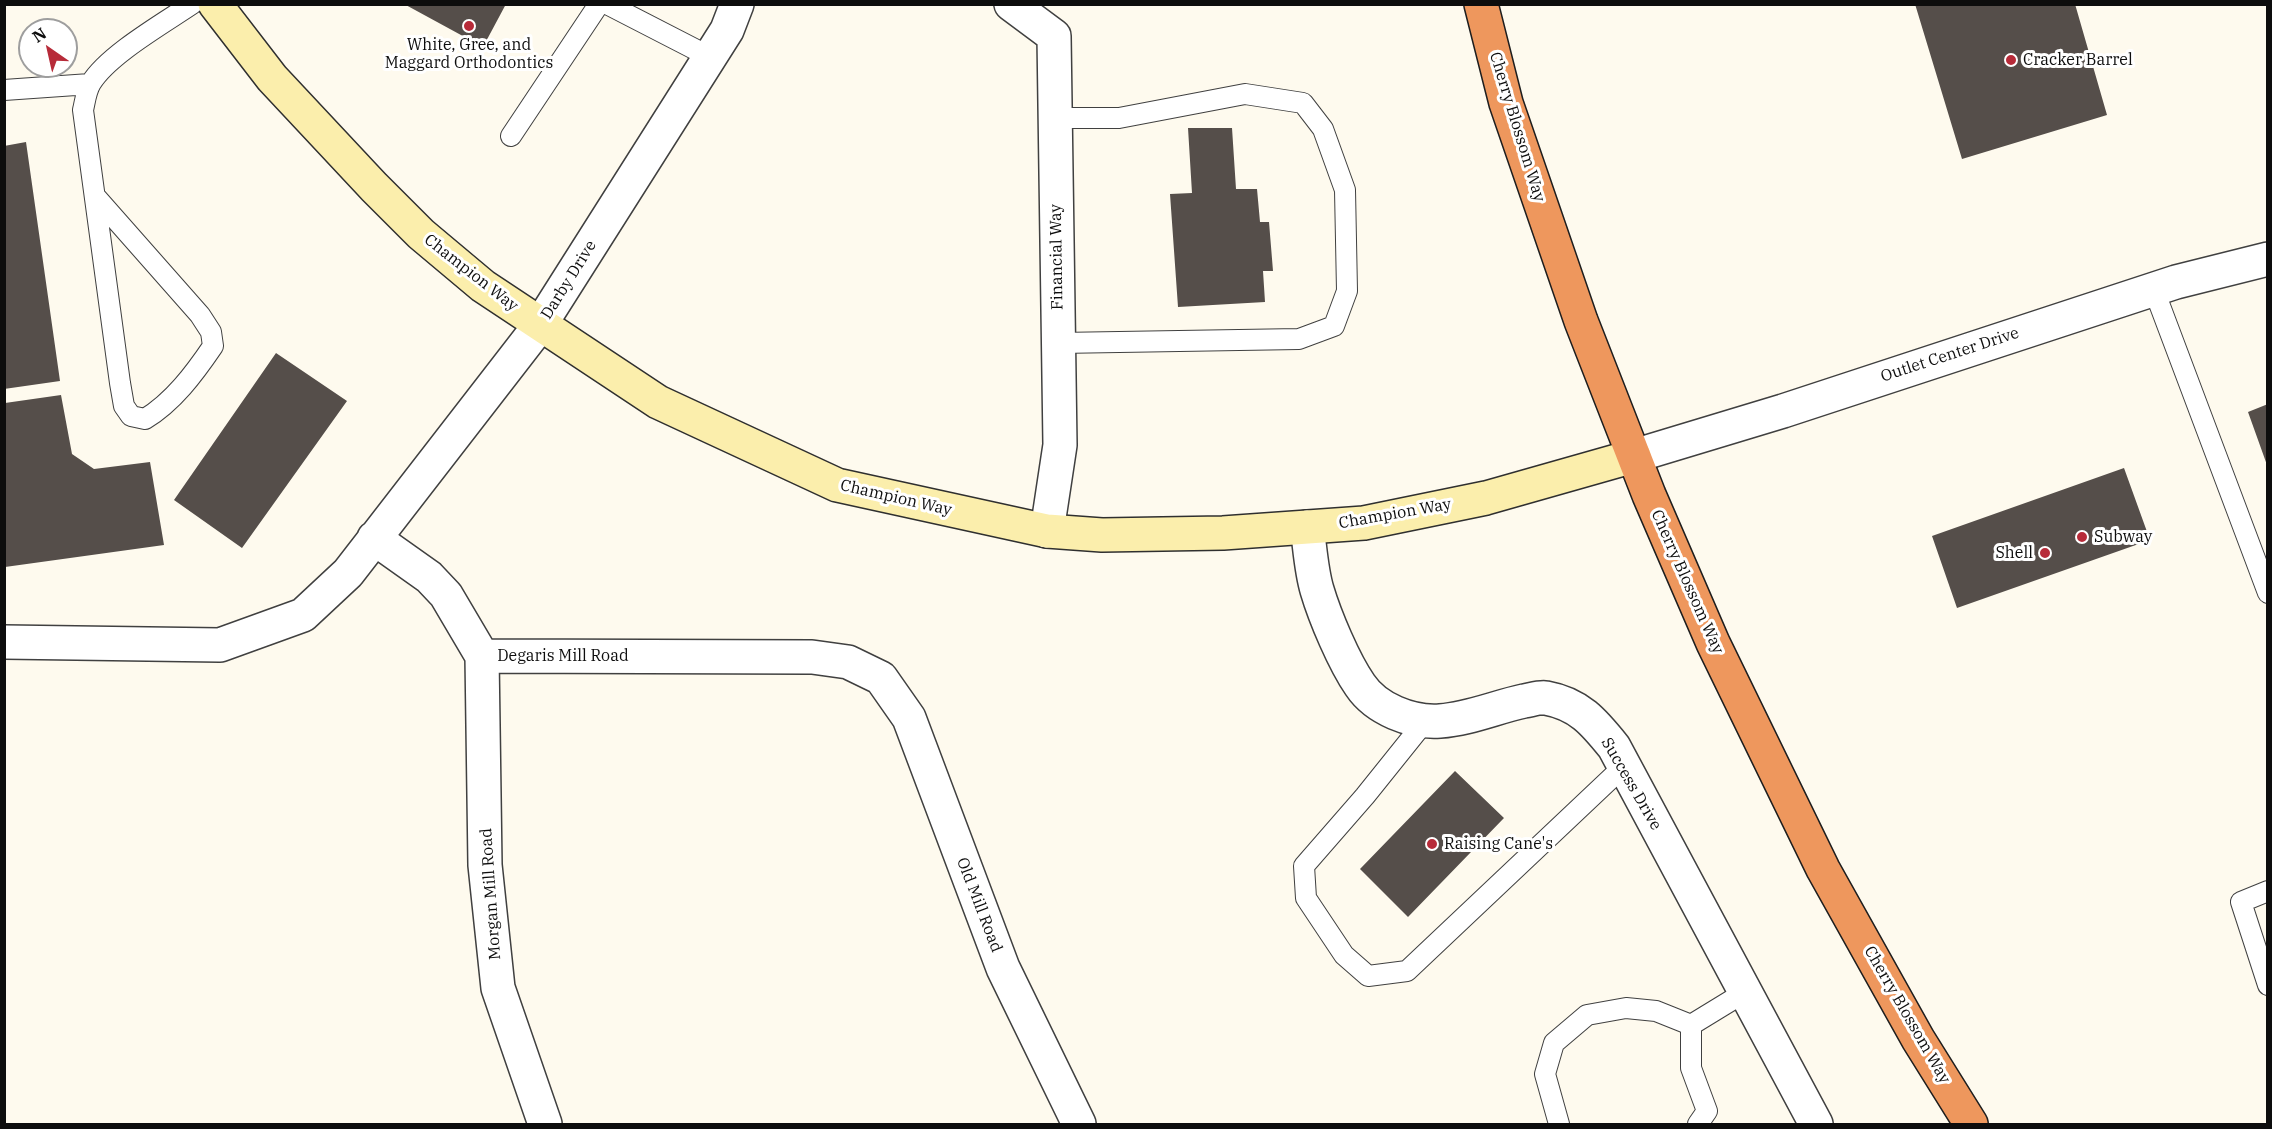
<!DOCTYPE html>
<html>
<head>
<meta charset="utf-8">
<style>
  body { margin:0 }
  #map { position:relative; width:2272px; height:1129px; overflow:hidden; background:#fefaee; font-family:"IBM Plex Serif",serif }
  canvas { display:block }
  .frame { position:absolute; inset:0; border:6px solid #0d0d0d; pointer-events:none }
  .north { position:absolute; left:18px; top:18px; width:60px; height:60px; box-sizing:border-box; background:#fff; border:2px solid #9e9e9e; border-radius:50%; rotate:326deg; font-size:16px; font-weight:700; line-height:24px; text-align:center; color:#0d0d0d }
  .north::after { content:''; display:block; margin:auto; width:21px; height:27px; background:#b72b39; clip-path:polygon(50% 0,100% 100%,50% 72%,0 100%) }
</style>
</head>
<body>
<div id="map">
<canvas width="2272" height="1129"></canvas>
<div class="frame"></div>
<div class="north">N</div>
</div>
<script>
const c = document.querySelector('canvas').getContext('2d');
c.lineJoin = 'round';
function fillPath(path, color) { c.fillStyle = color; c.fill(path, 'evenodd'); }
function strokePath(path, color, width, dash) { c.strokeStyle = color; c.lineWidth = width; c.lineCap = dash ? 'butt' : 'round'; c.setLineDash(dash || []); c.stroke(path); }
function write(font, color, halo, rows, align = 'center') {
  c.font = font + ' "IBM Plex Serif",serif'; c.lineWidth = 6; c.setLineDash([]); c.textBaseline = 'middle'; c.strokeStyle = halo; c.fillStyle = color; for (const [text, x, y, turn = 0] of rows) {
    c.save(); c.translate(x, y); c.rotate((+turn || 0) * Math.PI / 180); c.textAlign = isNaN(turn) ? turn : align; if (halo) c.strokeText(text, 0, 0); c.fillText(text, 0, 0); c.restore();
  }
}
fillPath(new Path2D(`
  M404,4H506L483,47Z
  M1915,4H2075L2107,115L1962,159Z
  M1188,128H1232L1236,189H1257L1260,222H1269L1273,271H1263L1265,302L1178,307L1170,194L1192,193Z
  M26,142L60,381L4,389V146Z
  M276,353L347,401L242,548L174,500Z
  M61,395L72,454L94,469L150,462L164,545L5,567V403Z
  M2268,404V465H2267L2248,412Z
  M2124,468L2150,540L1957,608L1932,536Z
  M1455,771L1504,818L1408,917L1360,869Z`), '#554e4a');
const lane = new Path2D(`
  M607,4L710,57
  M4,90L90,84
  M1055,118H1119L1245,94L1303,103L1323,129L1345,190L1347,291L1334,326L1299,339L1059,343
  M511,136L599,4
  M95,196L200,315L211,332L213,346C194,374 173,402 145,419L131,416L124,406L120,383L83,110C85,102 86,91 91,83C108,55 164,23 192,4
  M2154,290L2268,593
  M1426,720L1365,796L1304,866L1306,898L1344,955L1368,976L1407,971L1624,766
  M2268,891L2241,902L2268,985
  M1691,1025V1068L1707,1111L1698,1124
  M1691,1025L1745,992
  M1559,1124L1545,1074L1554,1043L1587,1015L1626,1008L1656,1011L1691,1025`);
const street = new Path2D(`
  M1011,4L1054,36L1060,445L1047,531
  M1634,456L1783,411L2176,282L2268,259
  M1307,527C1310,547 1311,570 1317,590C1325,617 1344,662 1360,685C1376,709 1411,723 1440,721C1469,719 1496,707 1524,701C1531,700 1539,697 1546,698C1579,704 1594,722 1614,747L1816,1124
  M374,538L429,577L446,595L482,656L485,865L498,988L545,1124
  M4,642L220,645L303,615L348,573L540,325L727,30L737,4
  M482,656L812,657L848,662L881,678L909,718L1003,968L1079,1124`);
const secondary = new Path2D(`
  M215,4L272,78L374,187L421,234L483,286L658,402L837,485L1047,531L1102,535L1223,533L1364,523L1486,498L1634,456`);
const highway = new Path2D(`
  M1481,4L1506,103L1581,321L1649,495L1713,643L1823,869L1918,1039L1971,1124`);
strokePath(lane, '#404040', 22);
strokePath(street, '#404040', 36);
strokePath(secondary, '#2f2f2f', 36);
strokePath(highway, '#1e1e1e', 36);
strokePath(lane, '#fff', 20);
strokePath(street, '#fff', 33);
strokePath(secondary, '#fbeeac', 33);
strokePath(highway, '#ee975d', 33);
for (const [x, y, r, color] of [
  [469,26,6,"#b72b39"],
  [2011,60,6,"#b72b39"],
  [2082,537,6,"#b72b39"],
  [2045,553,6,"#b72b39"],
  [1432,844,6,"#b72b39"]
]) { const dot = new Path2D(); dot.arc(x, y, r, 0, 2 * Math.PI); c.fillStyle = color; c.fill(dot); strokePath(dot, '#fff', 2); }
write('16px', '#0d0d0d', '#fff', [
  ["White, Gree, and",469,45,"center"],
  ["Maggard Orthodontics",469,63,"center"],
  ["Cracker Barrel",2023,60],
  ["Subway",2094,537],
  ["Shell",2033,553,"right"],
  ["Raising Cane's",1444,844]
], 'left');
write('16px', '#0d0d0d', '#fff', [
  ["Cherry Blossom Way",1517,127,73],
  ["Financial Way",1057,257,-91],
  ["Champion Way",471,273,38],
  ["Darby Drive",569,280,-58],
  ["Outlet Center Drive",1950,355,-18],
  ["Champion Way",896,498,13],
  ["Champion Way",1395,514,-10],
  ["Cherry Blossom Way",1687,582,66],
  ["Degaris Mill Road",563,656],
  ["Success Drive",1631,784,60],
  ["Morgan Mill Road",491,894,-94],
  ["Old Mill Road",979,905,69],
  ["Cherry Blossom Way",1907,1015,60]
]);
</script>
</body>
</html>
